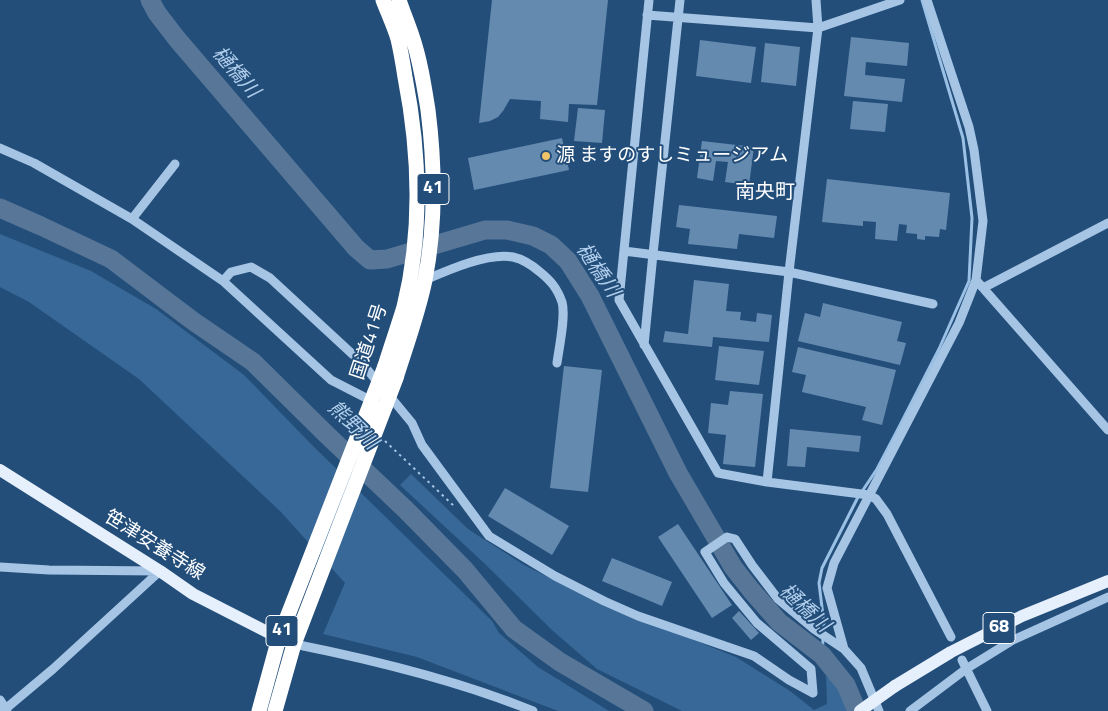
<!DOCTYPE html>
<html>
<head>
<meta charset="utf-8">
<style>
  body { margin:0 }
  canvas { display:block; background:#234e7a }
</style>
</head>
<body>
<canvas width="1108" height="711"></canvas>
<script>
const c = document.querySelector('canvas').getContext('2d');
c.lineJoin = 'round';
function fillPath(path, color) { c.fillStyle = color; c.fill(path, 'evenodd'); }
function strokePath(path, color, width, dash) { c.strokeStyle = color; c.lineWidth = width; c.lineCap = dash ? 'butt' : 'round'; c.setLineDash(dash || []); c.stroke(path); }
function write(font, color, halo, rows, align = 'center') {
  c.font = font + ' "Titillium Web","Noto Sans JP",sans-serif'; c.lineWidth = 4; c.setLineDash([]); c.textBaseline = 'middle'; c.strokeStyle = halo; c.fillStyle = color; for (const [text, x, y, turn = 0] of rows) {
    c.save(); c.translate(x, y); c.rotate((+turn || 0) * Math.PI / 180); c.textAlign = isNaN(turn) ? turn : align; if (halo) c.strokeText(text, 0, 0); c.fillText(text, 0, 0); c.restore();
  }
}
fillPath(new Path2D(`
  M0,234L91,271L156,309L244,375L311,444L492,621L499,633L538,667L609,711H558L417,657L323,634L345,583L280,511L139,379L29,302L0,287Z
  M411,474L468,529L524,565L594,600L736,657L790,691L814,710L827,704L826,675L841,691L850,711H682L597,669L553,631L484,563L400,485Z`), '#376897');
strokePath(new Path2D(`
  M822,655L824,624L819,583L822,568L857,499L877,469L897,431L939,349L969,281L972,218L963,138L922,0`), '#9ac1e5', 3);
strokePath(new Path2D(`
  M150,0L157,13L177,39L356,248L370,260L387,259L485,230H507L533,236L551,245L568,261L590,296L678,473L733,567L751,590L779,622L822,655L846,685L857,711
  M0,208L41,226L111,259L193,321L253,362L327,435L406,510L465,570L514,629L560,662L644,711`), '#587798', 19);
fillPath(new Path2D(`
  M492,0H608L597,105L569,104L568,122L540,119L541,101L510,99L503,111L498,117L490,121L479,123Z
  M851,37L909,43L907,66L866,62L865,75L905,79L902,102L844,96Z
  M700,40L756,47L751,83L696,76Z
  M765,43L800,47L796,86L761,82Z
  M853,101L888,104L885,132L850,129Z
  M578,108L605,110L602,143L574,141Z
  M562,138L569,170L474,190L468,158Z
  M702,141L754,147L749,185L725,182L728,162L716,161L713,181L697,178Z
  M827,179L950,193L946,230L940,229L939,237L925,236V240L917,239V234L906,233L907,225L899,224L897,241L875,239L876,222L863,221V226L822,222Z
  M679,205L777,216L774,238L739,234L737,249L688,244L690,229L676,227Z
  M694,280L729,284L726,311L741,312L740,320L756,322L757,313L772,315L769,342L713,337L712,347L663,342L665,331L688,334Z
  M823,303L902,322L897,341L906,343L900,365L798,341L805,313L820,317Z
  M719,346L764,351L759,385L715,380Z
  M798,347L896,370L882,425L862,420L866,407L802,392L806,375L792,372Z
  M564,366L602,370L588,492L550,488Z
  M730,391L763,394L755,467L723,464L726,435L708,433L711,403L728,405Z
  M790,429L861,436L859,452L807,447L805,467L787,466Z
  M505,488L569,526L552,555L488,516Z
  M678,524L732,605L712,618L658,537Z
  M612,558L672,582L662,606L602,581Z
  M739,611L759,633L751,640L732,618Z`), '#658ab0');
strokePath(new Path2D(`
  M385,441L454,506`), '#a6c5e4', 2, [2.5, 4]);
strokePath(new Path2D(`
  M649,0L619,300L718,473L767,482L869,495L876,499L887,514L951,637
  M647,15L818,28L900,0
  M0,148L34,163L132,219L223,281L331,380L372,401
  M132,219L175,164
  M624,251L789,272L933,304
  M425,280C448,270 489,252 513,257C522,259 533,266 540,272C551,281 557,288 562,302C566,316 559,348 557,363
  M976,280L1108,430
  M223,281L231,272L251,267L270,278L362,363L379,384
  M983,288L1108,223
  M644,345L653,254L680,0
  M388,394L412,423L422,445L489,536L555,576L604,601L638,616L754,656L789,680L813,693L811,669L757,623L724,583L705,552L727,537L735,539L752,565L778,599L814,629L844,649L861,668L879,711
  M767,482L789,272L818,28L816,0
  M0,567L49,570L159,571
  M294,644C374,660 457,680 533,711
  M844,649L827,588L834,563L959,323L976,280L983,221L974,150L969,127L927,0
  M962,660L987,711
  M0,700L7,711
  M3,711L53,669L160,571
  M910,711L966,669L1013,640L1108,597`), '#a6c5e4', 9);
strokePath(new Path2D(`
  M0,470L160,571L193,594L279,638L294,644
  M895,686L951,652L1022,616L1108,581`), '#e6f0fc', 12);
strokePath(new Path2D(`
  M383,0C388,13 394,26 398,39C401,52 403,64 405,77C420,154 423,230 404,307C398,327 391,346 385,366
  M396,378C406,346 418,314 425,280C436,224 435,166 428,110C424,85 420,59 412,36C408,24 403,12 399,0
  M259,711L279,638L375,392
  M275,711L294,644L385,407`), '#fff', 15);
strokePath(new Path2D(`
  M860,711L895,686`), '#e6f0fc', 12);
strokePath(new Path2D(`
  M375,392L385,366
  M385,407L396,378`), '#fff', 15);
for (const [x, y, r, color] of [
  [546,156,5,"#efc169"]
]) { const dot = new Path2D(); dot.arc(x, y, r, 0, 2 * Math.PI); c.fillStyle = color; c.fill(dot); strokePath(dot, '#234e7a', 2); }
for (const [x, y, w] of [
  [433,189,32],
  [999,628,32],
  [282,631,32]
]) { const box = new Path2D(); box.roundRect(x - w / 2, y - 15.5, w, 31, 4); c.fillStyle = '#234e7a'; c.fill(box); strokePath(box, '#fff', 1); }
write('bold 18px', '#fff', null, [
  ["41",433,189],
  ["68",999,628],
  ["41",282,631]
]);
write('19px', '#fff', '#234e7a', [
  ["源 ますのすしミュージアム",556,156]
], 'left');
write('19px', '#fff', '#234e7a', [
  ["国道41号",370,342,-72],
  ["笹津安養寺線",154,546,32]
]);
write('italic 20px', '#b1cfec', '#234e7a', [
  ["樋橋川",235,73,49],
  ["樋橋川",597,271,56],
  ["熊野川",352,426,44],
  ["樋橋川",804,609,43]
]);
write('20px', '#fff', '#234e7a', [
  ["南央町",765,193]
]);
</script>
</body>
</html>
